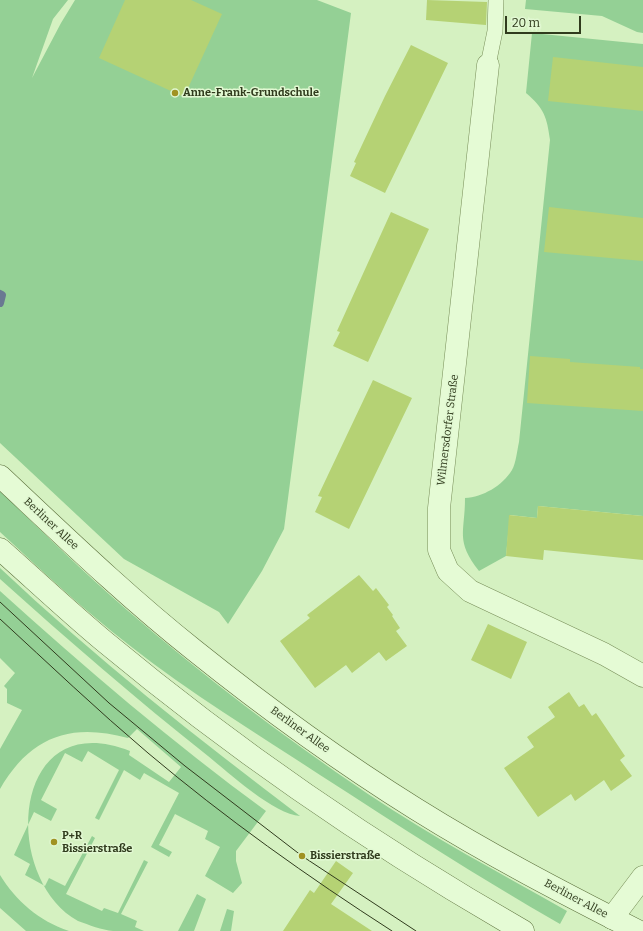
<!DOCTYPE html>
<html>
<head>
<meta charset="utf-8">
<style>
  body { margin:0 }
  #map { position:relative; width:643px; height:931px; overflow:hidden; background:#d5f1c1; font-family:Bitter,serif }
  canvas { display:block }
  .scale { position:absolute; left:505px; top:16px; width:76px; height:18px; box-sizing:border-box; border:2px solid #303b1d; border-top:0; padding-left:5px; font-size:12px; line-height:14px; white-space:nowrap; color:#303b1d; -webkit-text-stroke:3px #e1f8d2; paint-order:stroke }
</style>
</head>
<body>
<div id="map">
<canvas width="643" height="931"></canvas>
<div class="scale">20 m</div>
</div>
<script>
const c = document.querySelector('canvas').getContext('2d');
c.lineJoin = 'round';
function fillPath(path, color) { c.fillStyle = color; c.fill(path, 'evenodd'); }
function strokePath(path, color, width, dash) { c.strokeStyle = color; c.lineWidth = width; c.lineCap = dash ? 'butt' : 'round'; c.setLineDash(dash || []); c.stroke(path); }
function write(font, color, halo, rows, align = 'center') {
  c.font = font + ' Bitter,serif'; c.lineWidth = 3; c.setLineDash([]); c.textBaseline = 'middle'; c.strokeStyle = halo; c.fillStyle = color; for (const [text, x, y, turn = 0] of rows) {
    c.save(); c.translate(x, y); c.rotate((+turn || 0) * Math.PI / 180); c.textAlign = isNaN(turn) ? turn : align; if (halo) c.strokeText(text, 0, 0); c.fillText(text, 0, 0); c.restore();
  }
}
fillPath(new Path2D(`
  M0,0H68L53,19L32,78L61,23L75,0H317L351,13L284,529L262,571L228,624L219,612L124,559L0,443Z
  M526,0H643V33L637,32L602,16L525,9Z
  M532,33L643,44V516L538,506L537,518L510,515L506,556L479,571C455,540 465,533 465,498C483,497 502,486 512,470C516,463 517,451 519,442L550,140C547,117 544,108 526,93Z
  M0,491C42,531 83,572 127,610C203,676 284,737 368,794C432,837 500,873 567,911L560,924C478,877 399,826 320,775C256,733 190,693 129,645C84,610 42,571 0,532Z
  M0,568C94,657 197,738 300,816C275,815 229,773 208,756C136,699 68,640 0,579Z
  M0,591C85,668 173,743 266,811L236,851V861L242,883L233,893L205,876L220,847L205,839L208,831L175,814L159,845L172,852L169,857L151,847L179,793L144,773L140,780L124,770L99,820L95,818L119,770L88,751L82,762L65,753L41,800L57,809L51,821L34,812L14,855L30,864L25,875L45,886L49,878L65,886L92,836L95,838L66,894L102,911L104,908L118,913L144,860L148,862L121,914L137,921L135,927L144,931C134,931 123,931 113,931C102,930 89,925 78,921C0,877 11,704 130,751L129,755L169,782L181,767L137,729L128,738C70,722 30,737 0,789V749L22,710L7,703V689L4,686L15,673L0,658Z
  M0,875C16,901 39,921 69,931H26L0,908Z
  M197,894L206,899L194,931H178Z
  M227,909L234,911L231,931H220Z`), '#94d095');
strokePath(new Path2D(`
  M0,294L2,295L0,303`), '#6a7992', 8);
fillPath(new Path2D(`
  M125,0H191L222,14L184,97L99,58Z
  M427,0L487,2L486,25L426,20Z
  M411,45L448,63L385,193L350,176L356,163L354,162L385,96Z
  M553,57L643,67V111L548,101Z
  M549,207L643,218V261L544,252Z
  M391,212L429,229L368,362L333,346L340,332L337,331Z
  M530,356L570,359V362L640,367V369H643V411L527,403Z
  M373,380L412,398L349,529L315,512L322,497L318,496Z
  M538,506L643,516V560L544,550L543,560L506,556L509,515L537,518Z
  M359,575L373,591L376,588L389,605L387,607L393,615L392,616L400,628L396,631L407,646L386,661L379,652L352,673L346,665L315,688L280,641L310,618L307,615Z
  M488,624L527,642L511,679L471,660Z
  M569,692L579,707L584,704L592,716L596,713L625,756L620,760L632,776L611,791L604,780L575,801L571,794L538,817L504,768L534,747L527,737L555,717L548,707Z
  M336,861L353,873L331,904L372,931H283L310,890L314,893Z`), '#b5d274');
const lane = new Path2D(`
  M488,65L495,31L496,0`);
const street = new Path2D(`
  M488,65L439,508V550L448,571L470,591L604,654L643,676
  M612,918L643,877`);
const secondary = new Path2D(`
  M0,476C63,535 126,596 194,650C265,707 339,761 416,809C488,854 563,893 638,931
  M0,549C35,580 69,612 105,642C235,750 376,847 523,931`);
strokePath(lane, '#768c57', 16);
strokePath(street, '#768c57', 23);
strokePath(secondary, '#5a6e3a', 23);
strokePath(lane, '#e5fbd5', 15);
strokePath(street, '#e5fbd5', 22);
strokePath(secondary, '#e5fbd5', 22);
strokePath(new Path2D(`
  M0,602L109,703L185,766L302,856L416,931
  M0,619C49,664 97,710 148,753C225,818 308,877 392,931`), '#303b1d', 1);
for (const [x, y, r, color] of [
  [175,93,4,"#a09222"],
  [54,842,4,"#a09222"],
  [302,856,4,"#a09222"]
]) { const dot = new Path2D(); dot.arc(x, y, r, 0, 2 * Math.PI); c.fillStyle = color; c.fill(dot); strokePath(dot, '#e1f8d2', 1.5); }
write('bold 11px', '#303b1d', '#e1f8d2', [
  ["Anne-Frank-Grundschule",183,93],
  ["P+R",62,836],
  ["Bissierstraße",62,849],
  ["Bissierstraße",310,856]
], 'left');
write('11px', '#303b1d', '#e1f8d2', [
  ["Wilmersdorfer Straße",448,430,-83],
  ["Berliner Allee",51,524,43],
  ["Berliner Allee",300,730,36],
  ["Berliner Allee",576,899,28]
]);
</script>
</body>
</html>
